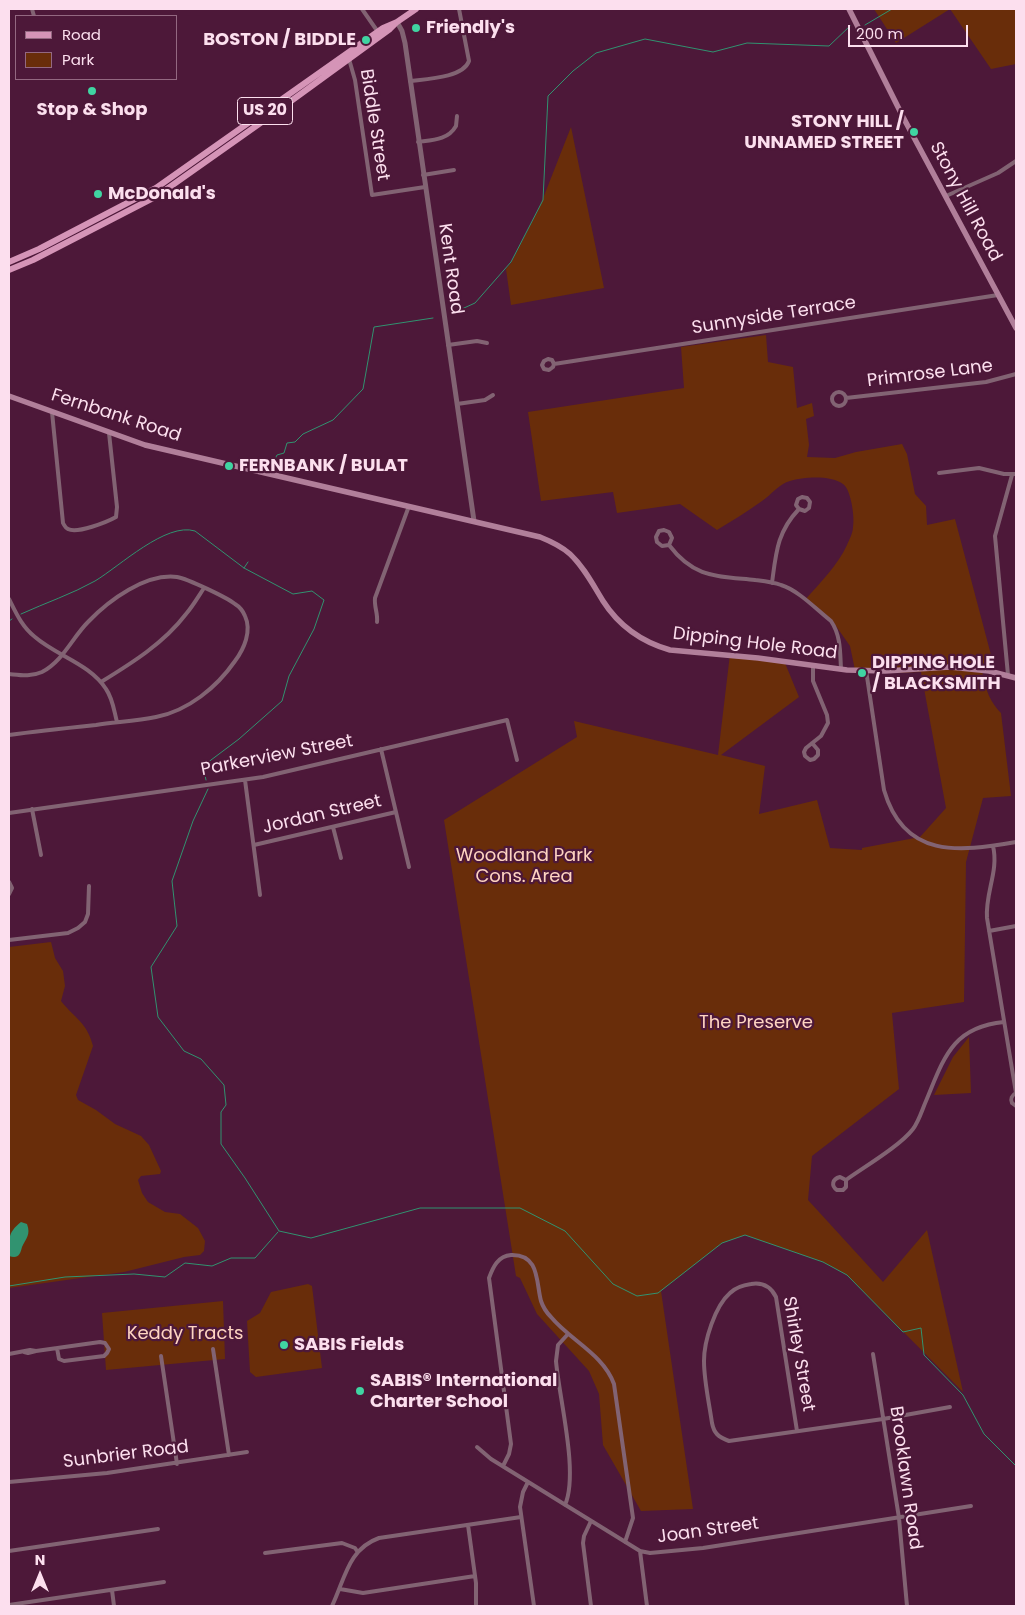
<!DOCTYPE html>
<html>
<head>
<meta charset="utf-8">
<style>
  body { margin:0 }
  #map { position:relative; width:1025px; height:1615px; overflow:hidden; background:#4d1839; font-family:Poppins,sans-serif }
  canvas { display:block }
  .frame { position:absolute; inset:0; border:10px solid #fcdfee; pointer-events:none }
  .legend { position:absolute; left:15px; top:15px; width:162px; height:65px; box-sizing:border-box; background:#4d1839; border:1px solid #936881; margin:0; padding:6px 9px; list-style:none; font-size:15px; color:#fcdfee }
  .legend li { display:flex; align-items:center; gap:10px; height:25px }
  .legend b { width:25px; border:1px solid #936881 }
  .north { position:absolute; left:15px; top:1550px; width:50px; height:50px; -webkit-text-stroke:4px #4d1839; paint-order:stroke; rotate:0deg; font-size:14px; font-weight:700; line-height:20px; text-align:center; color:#fcdfee }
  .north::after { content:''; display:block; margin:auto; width:18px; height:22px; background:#fcdfee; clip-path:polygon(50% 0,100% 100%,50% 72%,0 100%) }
  .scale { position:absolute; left:848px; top:25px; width:120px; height:22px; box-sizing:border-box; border:2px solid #fcdfee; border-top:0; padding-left:6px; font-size:15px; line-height:18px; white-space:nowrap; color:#fcdfee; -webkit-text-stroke:4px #4d1839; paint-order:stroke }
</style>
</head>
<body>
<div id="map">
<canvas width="1025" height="1615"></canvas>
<div class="frame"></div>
<ul class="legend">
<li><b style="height:6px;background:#d594b7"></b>Road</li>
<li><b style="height:14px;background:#692d0a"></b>Park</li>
</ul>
<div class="north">N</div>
<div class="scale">200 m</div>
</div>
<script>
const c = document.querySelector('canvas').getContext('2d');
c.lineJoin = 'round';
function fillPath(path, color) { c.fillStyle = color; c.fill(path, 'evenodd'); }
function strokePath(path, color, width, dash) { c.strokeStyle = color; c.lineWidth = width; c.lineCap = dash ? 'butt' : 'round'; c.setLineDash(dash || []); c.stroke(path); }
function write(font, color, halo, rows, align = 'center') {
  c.font = font + ' Poppins,sans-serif'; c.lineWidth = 4.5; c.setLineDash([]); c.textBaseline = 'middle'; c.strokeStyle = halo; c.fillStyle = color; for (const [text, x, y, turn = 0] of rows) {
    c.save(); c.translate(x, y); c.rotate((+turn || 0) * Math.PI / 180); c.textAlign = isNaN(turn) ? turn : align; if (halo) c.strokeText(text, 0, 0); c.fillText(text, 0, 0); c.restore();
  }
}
fillPath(new Path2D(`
  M874,9H1016V64L991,69L950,9L896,43Z
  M571,127L604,288L511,305L506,269L511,263L540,206Z
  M766,335L768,362L793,367L797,408L812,403L814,416L806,419L809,445L807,457L835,458L856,452L902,444L907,454L915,494L926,506L927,525L955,519L995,670L982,671C986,689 988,699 1001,713L1011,796L983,798L966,862L964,1002L892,1013L899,1089L812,1156L808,1200L883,1282L927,1230L963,1392L847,1275L823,1262L745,1235L722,1243L661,1291L693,1509L641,1511L603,1445L599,1394L589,1371L537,1314L520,1278L516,1276L444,820L577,737L574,721L718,755L730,654L785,663L799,697L721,755L765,766L759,814L817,800L830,848L862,850V848L920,837L946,808L921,672L891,673L855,670L850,646L836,626L805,600C819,584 838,565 847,545C849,540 853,533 853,527C855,518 851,489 843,484C830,475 804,477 790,481C780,483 771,495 762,501C748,511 732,521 717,530L680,504L617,513L613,492L541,501L528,412L684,388L681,347Z
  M51,942L55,958L63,971L65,986L61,1001C75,1019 87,1022 93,1046L76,1095L78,1100L96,1110L115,1124L141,1136L149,1145L161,1171L160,1174L141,1176L138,1180L142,1193L148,1202L165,1212L180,1214L198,1228L205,1241L204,1251L200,1255L184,1257L124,1272L9,1288V947Z
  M969,1037L971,1093L934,1095L953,1057Z
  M308,1284L312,1286L322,1368L256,1377L250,1372L247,1321L260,1313L271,1292Z
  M223,1301L225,1359L106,1370L102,1313Z`), '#692d0a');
fillPath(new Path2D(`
  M21,1222L27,1224C31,1235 26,1238 22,1247C20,1255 18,1259 9,1256C9,1240 7,1233 21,1222Z`), '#319370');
strokePath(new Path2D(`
  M865,25L892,9
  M453,313L475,303L511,262L543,200L548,96L573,71L596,53L645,39L713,52L747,43L829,46L850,26
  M269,465L274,461L277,455L284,453L287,443L295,442L303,434L333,420L363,389L374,327L433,318
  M244,568L248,562
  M21,614C45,603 72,594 95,581C120,566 166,522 195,531L244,568L293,594L312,591L324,600L314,629L289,676L282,701L239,739L203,766L206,780
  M9,621L12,619
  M208,789L193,821L172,881L177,926L151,967L158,1017L184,1051L201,1059L224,1085L226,1105L221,1112V1144L245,1178L279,1231L311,1238L420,1208H520L565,1231L613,1284L637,1296L658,1293L722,1243L745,1235L823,1262L847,1275L903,1332L921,1328L924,1355L963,1395L984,1434L1016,1466
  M9,1286L65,1277L134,1274L165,1277L185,1263L212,1266L231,1258H255L278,1232`), '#319370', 1);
strokePath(new Path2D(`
  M32,9L34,16
  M362,9L378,32
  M349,59L355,80L372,195L425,187
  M410,81C426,79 463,78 469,61L459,9
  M418,142C433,140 448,140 456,126L457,116
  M423,175L454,170
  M946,196L998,173L1016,161
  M448,345L477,341L487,343
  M554,364L553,367L549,370L544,369L542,365L544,361L548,359L552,360L554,364L998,295
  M832 399a7 7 0 1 1 14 0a7 7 0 1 1-14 0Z
  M846,398L986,382L1016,374
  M457,404L485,400L493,395
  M52,412L63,523C65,526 65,528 68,529C77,534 107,522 116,517L117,507L109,433
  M939,473L979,468L1004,474H1016
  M669,545L662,546L657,542L656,537L659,531L664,530L669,532L672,538L669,545C694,578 716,576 755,580C763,581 773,582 781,585C798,590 817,610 831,621C841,636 840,652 841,669
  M772,583C776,553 777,532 799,509L796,505L798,499L802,497L807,498L810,502L809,508L805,511L799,509
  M9,599C16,613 22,627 35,637C57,656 90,664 106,689C113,699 114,711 117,722
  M377,622C378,613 374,607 375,598L409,506
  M866,670L884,790C904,859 959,852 1016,842
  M9,674C20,675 31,677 42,672C63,661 72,638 88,622C109,600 146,573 177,577C188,579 226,597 235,604C240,607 243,611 245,616C252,631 244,649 235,661C217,687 188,711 156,717C136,721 116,722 96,725C67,728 38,731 9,735
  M1008,675L995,536L1012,475
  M101,682C132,663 164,643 186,614C193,606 198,597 204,588
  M812,743L818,750V755L814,759L810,760L805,756L804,752L806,748L821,736L828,723L827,715L813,681V666
  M381,749L409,867
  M245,780L260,895
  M32,809L41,855
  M9,813L263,777L507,720L517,760
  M333,827L341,858
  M254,845L396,812
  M993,846C999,871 985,893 987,918L1016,1093
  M9,882L12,888L9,894
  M989,931L1016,926
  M9,940L68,933L78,928L85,922L88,914L89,886
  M1016,1093C1012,1095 1010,1099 1012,1103L1016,1106
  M846,1180V1187L843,1190H837C831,1186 832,1179 840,1177L846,1180C864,1167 900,1146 913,1129C919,1121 922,1110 926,1101C944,1058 952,1027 1004,1022
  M213,1349L229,1455
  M24,1352L28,1353L36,1351L100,1342L105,1343L109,1349L107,1353L104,1356L64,1361L59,1359L57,1348
  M9,1354L30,1350L36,1351
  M873,1354L899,1518L907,1606
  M161,1356L177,1464
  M797,1431L776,1297C771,1287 763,1282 751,1284C744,1285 735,1288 730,1293C715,1306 704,1341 704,1361C704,1381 709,1402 712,1423C714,1433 718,1437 729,1441L883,1419L950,1407
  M477,1447L491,1459L640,1551L650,1553L703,1548L971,1506
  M503,1466L509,1454L511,1444L489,1278C493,1267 498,1256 511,1255C540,1254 536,1283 541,1301C543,1307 547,1313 551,1317C571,1341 603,1354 614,1384L633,1518L625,1542
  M9,1482L107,1473L247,1452
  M528,1482L523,1492L520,1507L534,1606
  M565,1505C579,1473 559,1398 556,1361L558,1345L568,1334
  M591,1521L584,1536L583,1543L591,1606
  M468,1525L476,1583V1606
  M9,1551L158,1529
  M640,1551L647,1606
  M265,1553L342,1543L355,1548L357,1551
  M340,1589L363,1593L475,1576
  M112,1590L114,1606
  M9,1605L164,1582
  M332,1606C345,1579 348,1549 379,1538L521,1517`), '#826373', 4);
strokePath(new Path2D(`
  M397,22L402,31L405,43L474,521`), '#826373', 5);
strokePath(new Path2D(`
  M849,9L903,117L1016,328
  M9,396L145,445L540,537C550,541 561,546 570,554C584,567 593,585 603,601C619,626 642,642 670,650L758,658L847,670L885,671L950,667L989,671L1016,678`), '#b17f9a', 5.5);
strokePath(new Path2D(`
  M9,262L39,249L156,188L383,28L397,22L416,9
  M9,270L33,260L157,196L276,112L390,29L397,22`), '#d594b7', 6);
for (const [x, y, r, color] of [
  [416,28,5,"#40d4a2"],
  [366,40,5,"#40d4a2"],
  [92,91,5,"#40d4a2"],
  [914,132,5,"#40d4a2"],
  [98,194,5,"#40d4a2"],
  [229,466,5,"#40d4a2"],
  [862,673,5,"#40d4a2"],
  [284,1345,5,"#40d4a2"],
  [360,1391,5,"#40d4a2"]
]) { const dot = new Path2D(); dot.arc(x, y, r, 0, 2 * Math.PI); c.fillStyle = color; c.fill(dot); strokePath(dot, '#4d1839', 2); }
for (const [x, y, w] of [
  [265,111,55]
]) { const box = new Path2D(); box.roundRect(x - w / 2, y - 13.5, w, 27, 4); c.fillStyle = '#4d1839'; c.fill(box); strokePath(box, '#fcdfee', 1); }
write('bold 16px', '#fcdfee', null, [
  ["US 20",265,111]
]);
write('bold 18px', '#fcdfee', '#4d1839', [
  ["Friendly's",426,28],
  ["BOSTON / BIDDLE",356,40,"right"],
  ["Stop & Shop",92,110,"center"],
  ["STONY HILL /",904,122,"right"],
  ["UNNAMED STREET",904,143,"right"],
  ["McDonald's",108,194],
  ["FERNBANK / BULAT",239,466],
  ["DIPPING HOLE",872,663],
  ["/ BLACKSMITH",872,684],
  ["SABIS Fields",294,1345],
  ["SABIS® International",370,1381],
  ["Charter School",370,1402]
], 'left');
write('18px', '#fcdfee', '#4d1839', [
  ["Biddle Street",374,125,81],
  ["Stony Hill Road",965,202,62],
  ["Kent Road",450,269,82],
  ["Sunnyside Terrace",774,316,-9],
  ["Primrose Lane",930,374,-7],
  ["Fernbank Road",116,416,18],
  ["Dipping Hole Road",755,644,7],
  ["Parkerview Street",277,756,-11],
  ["Jordan Street",322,815,-13],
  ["Shirley Street",798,1354,80],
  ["Sunbrier Road",126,1455,-7],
  ["Brooklawn Road",905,1478,82],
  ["Joan Street",708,1531,-8]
]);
write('18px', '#fed4c1', '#4d1839', [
  ["Woodland Park",524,856],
  ["Cons. Area",524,877],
  ["The Preserve",756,1023],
  ["Keddy Tracts",185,1334]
]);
</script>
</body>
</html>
